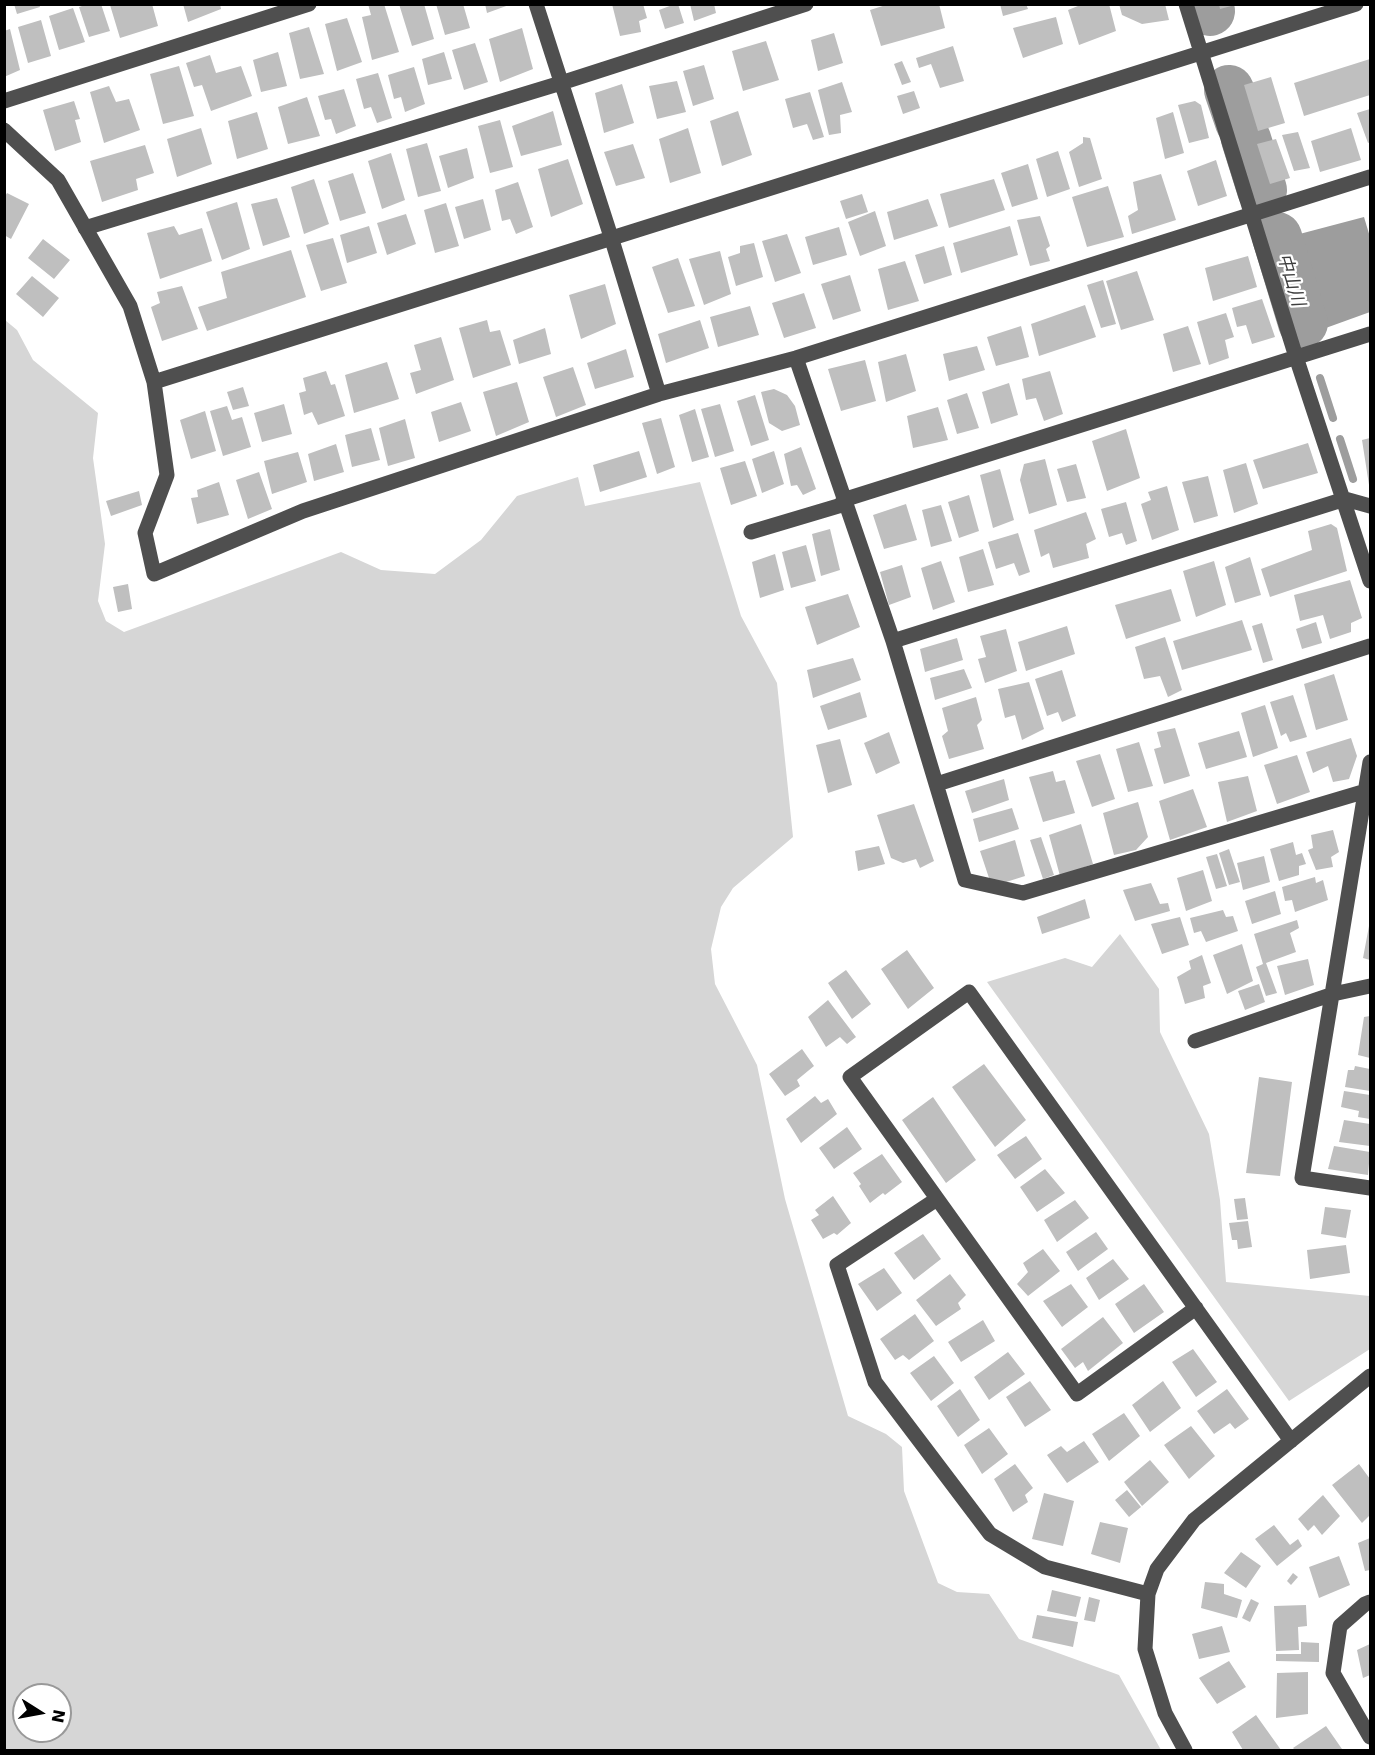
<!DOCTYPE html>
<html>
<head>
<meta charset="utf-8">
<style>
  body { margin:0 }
  #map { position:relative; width:1375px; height:1755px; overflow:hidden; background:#fff; font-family:"DejaVu Sans",sans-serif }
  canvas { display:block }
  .frame { position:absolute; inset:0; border:6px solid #000; pointer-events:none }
  .north { position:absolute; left:12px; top:1683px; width:60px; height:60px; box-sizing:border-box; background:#fff; border:2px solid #999; border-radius:50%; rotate:101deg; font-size:16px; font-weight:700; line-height:24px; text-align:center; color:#000 }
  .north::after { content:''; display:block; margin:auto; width:21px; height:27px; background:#000; clip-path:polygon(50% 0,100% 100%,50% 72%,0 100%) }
</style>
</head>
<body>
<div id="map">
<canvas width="1375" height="1755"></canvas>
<div class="frame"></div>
<div class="north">N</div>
</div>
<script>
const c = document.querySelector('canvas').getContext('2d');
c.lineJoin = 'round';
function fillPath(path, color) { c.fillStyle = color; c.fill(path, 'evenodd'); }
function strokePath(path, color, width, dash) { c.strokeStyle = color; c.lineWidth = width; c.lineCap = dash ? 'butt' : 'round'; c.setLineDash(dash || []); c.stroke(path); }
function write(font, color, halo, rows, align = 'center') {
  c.font = font + ' "DejaVu Sans","Noto Sans JP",sans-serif'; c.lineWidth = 4.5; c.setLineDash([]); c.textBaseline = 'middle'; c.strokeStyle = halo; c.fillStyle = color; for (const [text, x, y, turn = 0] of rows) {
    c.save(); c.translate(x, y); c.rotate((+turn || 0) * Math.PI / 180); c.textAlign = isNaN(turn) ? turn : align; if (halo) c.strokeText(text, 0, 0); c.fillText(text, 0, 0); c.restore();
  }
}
fillPath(new Path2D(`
  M5,320L17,330L33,360L98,413L93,458L105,544L98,601L106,621L124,632L341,552L381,570L435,574L481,540L517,496L578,477L585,506L700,482L741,616L777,683L793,837L733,888L721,907L711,949L715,984L757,1065L785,1199L848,1416L886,1434L902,1447L904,1491L938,1583L957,1592L989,1594L1019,1639L1119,1675L1161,1750H5ZM24,1695H60V1731H24Z
  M1120,934L1159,989L1160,1032L1209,1134L1220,1200L1226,1282L1370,1296V1349L1289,1401L987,982L1065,958L1092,967Z`), '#d6d6d6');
fillPath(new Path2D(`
  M1364,217L1370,237V312L1323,329L1292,236Z`), '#9d9d9d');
strokePath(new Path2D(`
  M1303,323L1304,328
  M1320,378L1333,418
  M1340,439L1353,479`), '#9d9d9d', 8);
strokePath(new Path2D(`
  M1208,4L1210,11
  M1229,90L1240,122
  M1246,139L1262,190
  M1277,237L1303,323`), '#9d9d9d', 50);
fillPath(new Path2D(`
  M14,4H39L40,7L17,14Z
  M88,4H101L110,31L89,37L79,7Z
  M152,4L158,26L120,38L110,5Z
  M183,4H220L221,9L188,22Z
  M368,4H384L399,52L372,60L362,17L371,15Z
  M399,4H424L434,39L412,46Z
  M436,4H463L470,28L445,35Z
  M485,4H509V5L487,13Z
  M612,4H643L647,18L639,21L641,32L620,36Z
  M675,4H678L684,23L665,29L659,10Z
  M690,4H714L716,13L694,21Z
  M889,4H939L945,28L881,46L870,10Z
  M1000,4H1026L1028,9L1003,16Z
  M1083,4H1109L1116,31L1079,45L1068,10Z
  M1119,4H1165L1169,20L1142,24L1122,15Z
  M1219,4H1235V5L1220,9Z
  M73,8L85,42L59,50L49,16Z
  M1056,17L1063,44L1023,58L1013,28Z
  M347,18L362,62L337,71L325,24Z
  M41,20L51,56L28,63L18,27Z
  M309,27L324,74L300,79L289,33Z
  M522,28L533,69L500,82L489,39Z
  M10,29L20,70L4,77V31Z
  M834,33L843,63L818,71L811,40Z
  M766,41L779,80L743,91L732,51Z
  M475,43L488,82L464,90L452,50Z
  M953,46L964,81L940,88L931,64L919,68L916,58Z
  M278,52L287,86L261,92L253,60Z
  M444,52L452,79L428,85L422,59Z
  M210,55L216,73L241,66L252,96L211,111L202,85L194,87L186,63Z
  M1370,59V95L1304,116L1294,83Z
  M902,61L911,82L902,85L894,64Z
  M704,65L714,99L693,106L683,71Z
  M179,66L194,116L163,124L150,74Z
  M414,67L425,104L405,112L401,97L394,99L388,75Z
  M378,73L392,118L377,123L371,107L364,109L356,79Z
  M1271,77L1285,123L1258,131L1244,85Z
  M677,81L686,112L657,119L649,86Z
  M842,82L852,112L840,115L841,133L829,135L818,90Z
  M622,84L634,123L604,133L595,93Z
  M109,86L116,102L129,99L140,130L104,143L90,92Z
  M344,89L356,126L336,134L331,119L325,120L318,96Z
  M914,91L920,108L903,114L897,96Z
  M810,92L824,137L813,140L807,124L793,128L785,99Z
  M307,97L320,136L288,144L278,107Z
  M74,101L80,119L75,120L81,142L55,151L43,110Z
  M1195,101L1201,105L1209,138L1189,143L1178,105Z
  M1370,109V142L1368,143L1357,113Z
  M553,111L562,145L521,156L512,126Z
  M738,111L752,155L722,166L710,121Z
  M257,112L268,149L237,159L228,121Z
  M1173,112L1184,153L1165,159L1156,118Z
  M500,120L513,167L490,173L478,126Z
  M201,128L212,164L177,177L167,139Z
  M688,128L701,173L670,183L659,139Z
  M1351,128L1361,160L1320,172L1311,141Z
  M1298,132L1310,168L1294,171L1282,135Z
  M1083,137L1090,138L1102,179L1079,187L1069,152L1083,143Z
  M1276,139L1290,178L1270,184L1257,144Z
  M427,143L441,191L418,197L406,149Z
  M633,144L645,178L616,186L604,152Z
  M145,145L154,173L136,179L138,190L102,202L90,161Z
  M467,148L474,178L448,188L439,156Z
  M1058,151L1070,189L1047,197L1036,159Z
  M391,153L405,200L382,209L368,161Z
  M568,159L583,204L551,217L538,169Z
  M1216,160L1227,196L1198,206L1187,171Z
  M1028,164L1038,199L1012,207L1001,173Z
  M353,173L366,213L340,221L328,181Z
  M1161,174L1176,220L1132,234L1128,216L1138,210L1133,182Z
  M314,179L329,224L304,234L291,187Z
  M994,179L1005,210L949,228L940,194Z
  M518,182L533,227L516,234L510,219L502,221L495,190Z
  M1108,186L1124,237L1087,247L1072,197Z
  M7,193L29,204L11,239L4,235V198Z
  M862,194L868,212L846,219L840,201Z
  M277,198L290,237L263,246L251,204Z
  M483,199L491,230L464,239L455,207Z
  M928,199L938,226L894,240L887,212Z
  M237,202L250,249L222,260L206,212Z
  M446,203L459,246L435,253L424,210Z
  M875,211L886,246L860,256L848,222Z
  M406,214L416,244L387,255L377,223Z
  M1040,216L1050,246L1046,249L1050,261L1030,266L1017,220Z
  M174,226L179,235L202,228L212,261L160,279L147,233Z
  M369,226L377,253L347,263L340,235Z
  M1010,226L1018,255L961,273L953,243Z
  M839,227L847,255L813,265L805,237Z
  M787,234L801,273L775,282L762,241Z
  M333,238L347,283L321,291L306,245Z
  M43,239L70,260L54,279L28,258Z
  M754,243L763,277L736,286L728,257L740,253V246Z
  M944,246L952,275L924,284L915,255Z
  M291,250L306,297L207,331L198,307L227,298L221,272Z
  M720,251L731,294L704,305L689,259Z
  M1248,256L1257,287L1213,301L1205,268Z
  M678,258L695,306L668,313L652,267Z
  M905,261L919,301L888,310L878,269Z
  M1137,271L1154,320L1121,330L1106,281Z
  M850,275L861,311L833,320L821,284Z
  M32,276L59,298L43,317L16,294Z
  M1103,280L1116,324L1101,328L1087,285Z
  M605,284L616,324L581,339L569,295Z
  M182,286L198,329L162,341L151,307L160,303L157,292Z
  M804,293L816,328L784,338L772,303Z
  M1262,299L1275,337L1252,344L1246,325L1237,327L1232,308Z
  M1085,305L1096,337L1039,356L1031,324Z
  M750,306L759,335L718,347L710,317Z
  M1226,313L1234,337L1225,340L1229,358L1209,365L1197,322Z
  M487,320L490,332L500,330L511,365L473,378L459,328Z
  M700,320L709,348L666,363L658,334Z
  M1021,326L1029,357L996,366L987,337Z
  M1188,326L1201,364L1173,372L1163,334Z
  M545,328L551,354L519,364L513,340Z
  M441,337L454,380L416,394L410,373L421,370L414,345Z
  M977,346L985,370L949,381L943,354Z
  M626,349L634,377L595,389L587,363Z
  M906,354L916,391L886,402L878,362Z
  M865,360L876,401L841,411L828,369Z
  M387,362L399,399L354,413L345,375Z
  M573,367L586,405L556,417L543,377Z
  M326,371L331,385L335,384L345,416L318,425L312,412L304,415L299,393L306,391L303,378Z
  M1050,371L1063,414L1044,421L1036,398L1026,400L1022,379Z
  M517,382L529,422L496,436L483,392Z
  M1009,383L1018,415L991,424L982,392Z
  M243,387L249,406L233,410L227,392Z
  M774,389L787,395L795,406L800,425L782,431L769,423L761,392Z
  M967,393L979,428L957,434L947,400Z
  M755,395L769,440L751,446L737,401Z
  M461,402L471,431L439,442L431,412Z
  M284,404L292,434L262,442L254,413Z
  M720,404L734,451L715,457L701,409Z
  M227,406L232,420L242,417L251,447L223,456L210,411Z
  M938,407L948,440L913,448L907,416Z
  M695,409L709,457L692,462L679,415Z
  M205,411L216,451L191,459L180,420Z
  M661,418L675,467L657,474L642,423Z
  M405,419L415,458L388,466L379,428Z
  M371,428L380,460L352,467L345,435Z
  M1126,429L1140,478L1107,491L1092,441Z
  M1370,438V484L1369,485L1362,440Z
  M1308,443L1318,473L1263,489L1253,460Z
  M336,444L344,472L314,481L308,454Z
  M801,447L816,489L803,495L797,485L791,486L784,454Z
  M639,451L647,477L600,492L593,465Z
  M774,451L784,484L762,493L752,459Z
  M298,452L307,482L272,494L264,461Z
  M1045,459L1057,505L1029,514L1020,480L1024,464Z
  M745,461L757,496L731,505L720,468Z
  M1246,463L1258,504L1234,513L1223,470Z
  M1076,464L1086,498L1067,502L1057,469Z
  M1000,469L1014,520L993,528L980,475Z
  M259,472L272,509L248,519L236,480Z
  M1208,476L1218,516L1194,523L1182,482Z
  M219,482L229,515L197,524L191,498L198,497L197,490Z
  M1167,486L1179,530L1152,540L1141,504L1151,500L1148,492Z
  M139,491L142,505L111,516L106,501Z
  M969,495L979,531L959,538L948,502Z
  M1126,502L1137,541L1126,545L1122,533L1109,537L1101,509Z
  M906,504L917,540L884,549L873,515Z
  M941,505L952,541L931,547L922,510Z
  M1086,512L1096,539L1086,544L1089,558L1053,568L1049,553L1041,557L1034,530Z
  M1331,524L1337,528L1347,571L1270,597L1261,569L1312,550L1308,531Z
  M830,529L840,570L821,576L812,534Z
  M1018,533L1030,572L1019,576L1014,563L996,569L988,542Z
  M806,545L816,581L791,588L782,552Z
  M983,549L994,585L968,592L959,557Z
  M775,554L784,590L760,598L752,562Z
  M1250,557L1261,595L1235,603L1225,567Z
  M941,561L955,602L933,610L921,568Z
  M1214,561L1226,605L1196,617L1183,571Z
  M902,565L911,597L889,605L880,572Z
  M1350,580L1362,618L1351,623V632L1330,639L1323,615L1300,621L1294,595Z
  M128,584L132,609L118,612L113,587Z
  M1171,589L1181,621L1126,639L1115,605Z
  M848,594L860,627L817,645L805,607Z
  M1242,620L1252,650L1182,670L1173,641Z
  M1316,622L1322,643L1302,649L1296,629Z
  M1262,623L1273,660L1263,663L1252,626Z
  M1067,626L1075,654L1026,671L1018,642Z
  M1006,629L1017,671L985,683L978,659L986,657L980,636Z
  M1165,637L1182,690L1168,697L1160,676L1144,679L1135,647Z
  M957,638L963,660L925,672L920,649Z
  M853,658L861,680L813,698L807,670Z
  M964,669L972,688L935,700L930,678Z
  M1062,670L1076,716L1062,722L1058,712L1047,716L1035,679Z
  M1334,674L1348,720L1316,730L1304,684Z
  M1029,682L1044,729L1022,740L1015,715L1005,718L998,689Z
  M860,692L867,717L828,730L820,706Z
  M1293,695L1307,737L1290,742L1286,733L1281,736L1270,702Z
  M976,697L982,720L977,725L984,749L949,759L942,736L948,731L942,708Z
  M1265,705L1278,748L1253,757L1241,713Z
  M1175,728L1190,776L1164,784L1154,749L1161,747L1157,732Z
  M1239,731L1247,757L1206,769L1198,743Z
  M889,732L900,763L876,774L864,743Z
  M1351,738L1357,756L1349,779L1333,782L1328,766L1313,773L1306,752Z
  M840,739L852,785L828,793L816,745Z
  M1139,742L1153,786L1128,792L1116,749Z
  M1100,754L1115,799L1092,807L1076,761Z
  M1297,755L1310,792L1277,804L1264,765Z
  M1053,771L1056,782L1065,780L1075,813L1043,822L1029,777Z
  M1248,776L1257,811L1227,822L1218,782Z
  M1004,779L1009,800L972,813L965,791Z
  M1193,789L1207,827L1170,840L1159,801Z
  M1138,802L1148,837L1136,850L1114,855L1103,813Z
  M914,804L934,861L920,868L916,859L903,863L891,858L877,815Z
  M1012,808L1019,829L979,842L973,819Z
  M1081,824L1093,864L1060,876L1049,835Z
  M1333,830L1339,852L1331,857L1333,867L1316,870L1308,850L1313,848L1311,835Z
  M1041,837L1054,875L1043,879L1030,840Z
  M1015,840L1025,876L1003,883L989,878L980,851Z
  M1293,842L1296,855L1302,853L1306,864L1299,866V875L1279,881L1270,849Z
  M879,846L885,864L858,871L855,851Z
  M1229,849L1240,882L1229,885L1219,853Z
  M1217,854L1227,886L1216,889L1206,857Z
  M1264,856L1270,882L1243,890L1237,863Z
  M1203,870L1212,901L1186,911L1177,878Z
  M1315,877L1316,883L1323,880L1328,900L1295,912L1292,900L1285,901L1282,887Z
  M1151,883L1160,904L1168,903L1170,911L1135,921L1123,890Z
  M1275,891L1281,914L1252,924L1245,901Z
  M1085,899L1090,918L1042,934L1037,917Z
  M1223,910L1226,917L1233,916L1238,931L1206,942L1201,931L1194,933L1190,918Z
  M1180,917L1189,945L1162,954L1151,924Z
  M1297,920L1299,928L1290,933L1296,952L1266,963L1277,993L1266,996L1256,967L1263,964L1254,934Z
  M1369,926H1370V960L1363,958Z
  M1242,944L1253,981L1227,994L1213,955Z
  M907,950L934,988L908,1009L881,969Z
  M1202,955L1211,983L1203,986L1205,998L1185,1004L1177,977L1191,969L1189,961Z
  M1308,959L1314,985L1285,995L1277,966Z
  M846,970L871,1004L852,1019L828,983Z
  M1259,984L1265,1002L1245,1010L1238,991Z
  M828,1000L856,1037L847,1044L840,1037L826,1047L808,1017Z
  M1370,1016V1058L1358,1055L1364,1017Z
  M802,1049L814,1066L797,1080L800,1086L785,1096L769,1074Z
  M984,1064L1026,1120L995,1147L952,1087Z
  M1355,1066L1370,1069V1091L1345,1087L1348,1070H1354Z
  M1259,1077L1292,1082L1280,1176L1246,1173Z
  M1344,1091L1370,1095V1119L1358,1117L1359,1111L1341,1107Z
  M815,1096L821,1103L828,1099L837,1114L801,1143L786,1119Z
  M933,1097L976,1160L946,1183L902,1120Z
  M1344,1120L1370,1124V1146L1339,1142Z
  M847,1127L862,1149L834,1169L819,1148Z
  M1026,1136L1042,1159L1015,1179L997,1155Z
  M1334,1146L1370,1152L1368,1175L1328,1169Z
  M882,1154L902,1182L885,1195L883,1193L870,1203L859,1186L861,1184L853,1173Z
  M1045,1169L1065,1193L1037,1212L1020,1187Z
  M833,1196L851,1223L837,1235L834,1233L823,1239L811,1220L819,1215L815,1210Z
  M1245,1198L1248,1219L1237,1220L1234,1199Z
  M1075,1200L1089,1218L1057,1242L1044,1220Z
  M1325,1207L1351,1210L1346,1238L1321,1234Z
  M1248,1221L1252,1247L1238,1249L1237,1240H1232L1229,1223Z
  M1096,1232L1108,1249L1078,1271L1066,1252Z
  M923,1234L941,1259L914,1280L894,1253Z
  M1346,1245L1350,1273L1310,1279L1307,1250Z
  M1043,1249L1060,1271L1028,1296L1017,1284L1028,1272L1023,1263Z
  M1113,1259L1129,1279L1099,1300L1086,1278Z
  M884,1268L902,1293L877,1311L858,1284Z
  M950,1274L966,1295L958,1303L961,1309L936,1326L916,1300Z
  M1071,1284L1088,1307L1062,1327L1043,1301Z
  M1144,1284L1164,1312L1134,1333L1115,1304Z
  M915,1314L934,1341L909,1360L903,1355L895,1360L880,1339Z
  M1103,1317L1123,1343L1088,1371L1083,1362L1075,1368L1061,1349Z
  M983,1320L995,1341L961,1362L948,1342Z
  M1193,1349L1217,1382L1196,1397L1172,1362Z
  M1008,1352L1025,1374L989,1400L974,1377Z
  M934,1356L954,1383L931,1401L910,1373Z
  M1030,1381L1051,1410L1025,1427L1006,1397Z
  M1163,1381L1181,1408L1150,1432L1132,1405Z
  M960,1389L980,1420L958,1437L937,1406Z
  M1227,1389L1249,1419L1235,1429L1230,1423L1214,1434L1197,1411Z
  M1124,1413L1140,1436L1109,1461L1092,1434Z
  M1191,1426L1215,1456L1189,1479L1164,1445Z
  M989,1428L1008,1454L982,1474L964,1445Z
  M1084,1441L1099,1462L1067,1483L1047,1455L1061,1446L1067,1452Z
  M1150,1460L1169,1482L1142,1506L1124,1482Z
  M1015,1464L1033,1488L1025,1495L1028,1502L1013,1512L994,1479Z
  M1359,1464L1370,1479V1515L1362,1523L1332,1485Z
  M1127,1490L1141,1507L1129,1517L1115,1500Z
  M1044,1493L1074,1501L1063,1546L1032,1539Z
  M1323,1495L1340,1516L1322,1535L1314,1525L1308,1531L1298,1519Z
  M1100,1522L1128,1528L1120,1563L1091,1554Z
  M1274,1525L1290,1545L1298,1539L1302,1546L1277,1566L1255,1539Z
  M1370,1538V1570L1365,1571L1358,1543Z
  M1241,1552L1261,1566L1246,1588L1224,1573Z
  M1339,1556L1350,1585L1319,1598L1309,1567Z
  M1293,1573L1298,1577L1291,1585L1287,1581Z
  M1205,1582L1224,1584V1594L1242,1600L1237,1618L1201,1608Z
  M1052,1590L1081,1597L1076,1617L1047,1611Z
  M1089,1597L1100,1600L1095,1622L1084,1620Z
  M1251,1599L1259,1603L1250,1622L1242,1618Z
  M1306,1605L1307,1626L1298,1627L1299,1650L1276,1651L1274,1606Z
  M1037,1615L1078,1622L1073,1647L1032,1638Z
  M1222,1626L1230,1652L1199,1659L1192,1634Z
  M1301,1642L1319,1643V1662L1276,1661V1654H1301Z
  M1370,1644V1675L1363,1678L1357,1650Z
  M1229,1661L1246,1687L1217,1704L1199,1678Z
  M1308,1672V1714L1276,1718L1277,1673Z
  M1256,1715L1281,1750H1243L1232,1732Z
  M1326,1726L1342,1749L1295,1750L1293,1748Z`), '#bfbfbf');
strokePath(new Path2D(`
  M536,4L612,240L659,394
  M1186,4L1296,357L1370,581
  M4,101L309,4
  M4,130L58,180L130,306L154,382L167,475L145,533L154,574L303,511L659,394L796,358L1370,177
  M85,228L561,83L806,4
  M796,358L893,641L965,880L1023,893L1366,791
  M154,382L1356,4
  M843,500L1370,334
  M751,532L845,504
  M893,641L1345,499L1370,506
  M1370,762L1302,1178L1370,1188
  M937,784L1370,646
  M1195,1041L1333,994L1370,986
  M937,1199L837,1265L875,1382L990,1534L1045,1567L1148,1594
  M1196,1308L1077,1394L850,1077L969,992L1291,1441
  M1370,1602L1365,1604L1340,1626L1333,1673L1370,1737
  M1185,1750L1165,1713L1145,1649L1148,1594L1157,1569L1194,1520L1370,1376`), '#4f4f4f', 15);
write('italic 18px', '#3e3e3e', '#fff', [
  ["中山川",1290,280,73]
]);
</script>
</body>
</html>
